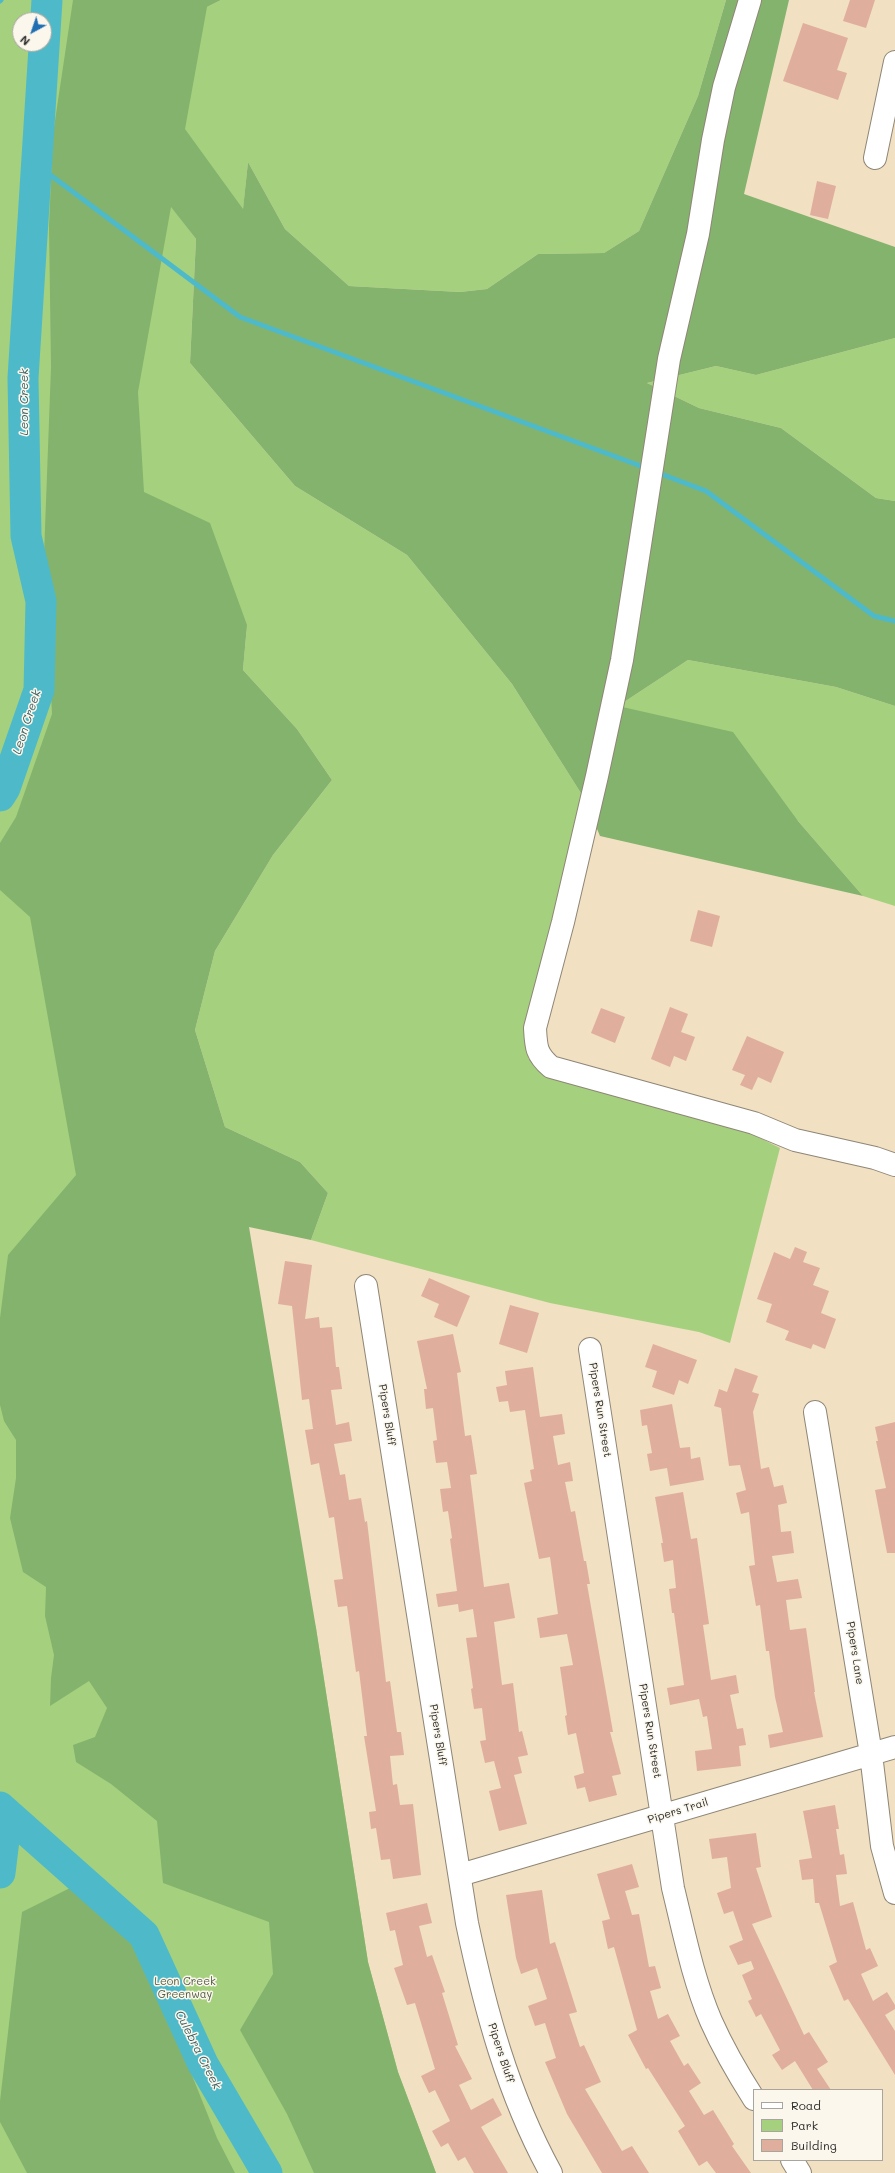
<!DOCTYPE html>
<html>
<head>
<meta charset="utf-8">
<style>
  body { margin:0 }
  #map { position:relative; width:895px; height:2173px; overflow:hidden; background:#f1e0c2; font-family:Mali,sans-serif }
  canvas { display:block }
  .legend { position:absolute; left:753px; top:2089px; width:130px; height:72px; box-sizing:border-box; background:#fbf7ec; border:1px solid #a8a59f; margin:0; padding:5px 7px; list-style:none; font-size:12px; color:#2b2b2b }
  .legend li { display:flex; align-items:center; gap:8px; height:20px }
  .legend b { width:20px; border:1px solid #a8a59f }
  .north { position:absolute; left:12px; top:12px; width:40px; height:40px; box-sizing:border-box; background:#fbf7ec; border:1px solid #a8a59f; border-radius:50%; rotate:220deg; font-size:11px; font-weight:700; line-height:16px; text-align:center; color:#2b2b2b }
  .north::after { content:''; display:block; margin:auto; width:14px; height:18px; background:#1f6fb2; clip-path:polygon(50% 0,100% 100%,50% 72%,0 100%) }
</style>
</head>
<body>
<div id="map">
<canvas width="895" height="2173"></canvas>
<ul class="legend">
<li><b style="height:5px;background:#fff"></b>Road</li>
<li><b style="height:11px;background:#a5d17e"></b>Park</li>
<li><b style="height:11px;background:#e0ae9d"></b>Building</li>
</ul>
<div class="north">N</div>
</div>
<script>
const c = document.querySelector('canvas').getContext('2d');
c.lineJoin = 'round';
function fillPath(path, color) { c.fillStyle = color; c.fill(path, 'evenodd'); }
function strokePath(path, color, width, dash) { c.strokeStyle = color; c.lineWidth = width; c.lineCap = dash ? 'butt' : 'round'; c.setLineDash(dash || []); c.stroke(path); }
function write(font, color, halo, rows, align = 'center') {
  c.font = font + ' Mali,sans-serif'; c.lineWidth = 3; c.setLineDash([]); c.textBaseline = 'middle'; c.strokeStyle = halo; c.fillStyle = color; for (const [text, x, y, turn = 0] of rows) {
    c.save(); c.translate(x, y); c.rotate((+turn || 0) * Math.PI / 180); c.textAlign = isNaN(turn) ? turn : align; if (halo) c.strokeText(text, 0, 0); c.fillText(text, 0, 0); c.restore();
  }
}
fillPath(new Path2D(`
  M0,0H208L207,7L221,0H726L698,96L639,231L604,253L538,254L487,289L460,292L349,286L285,229L248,162L243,210L171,206L196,239L190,363L295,486L407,555L512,684L584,798L529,1037L528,1058L546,1074L752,1134L780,1148L730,1343L699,1332L550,1303L311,1240L328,1193L300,1162L225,1127L195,1030L215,951L273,855L332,780L297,729L243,670L247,625L180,1108L316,1628L368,1962L398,2072L436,2173H0ZM20,20H44V44H20Z
  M895,338V501L876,498L781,428L699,408L647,383L716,366L756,375Z
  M688,660L836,687L895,706V906L863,896L798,821L618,706Z`), '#a5d17e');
fillPath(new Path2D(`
  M73,0H221L207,7L185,129L243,209L248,162L285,229L349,286L460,292L487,289L538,254L604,253L639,231L698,96L726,0H789L744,194L895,247V338L756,375L716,366L647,383L699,408L781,428L876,498L895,501V706L836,687L688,660L618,706L733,732L798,821L863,896L600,836L584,798L512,684L407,555L295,486L190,363L196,239L171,207L138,392L144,492L210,523L247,625L243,670L297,729L332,780L273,855L215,951L195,1030L225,1127L300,1162L328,1193L311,1240L249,1227L316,1628L368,1962L398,2072L436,2173H314L287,2114L240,2030L273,1974L269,1922L163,1883L157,1821L111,1784L76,1762L73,1745L95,1737L107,1708L89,1681L50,1706L51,1678L54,1655L45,1616L46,1587L23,1572L10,1518L16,1478V1440L4,1421L0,1405V1318L8,1255L76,1175L30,917L0,890V843L16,817L52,714L44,555L51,367L49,226L53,134Z
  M74,1886L129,1939L146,1960L217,2138L235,2173H27L0,2122V2101L22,1912Z`), '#84b36d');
strokePath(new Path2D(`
  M0,1L1,0
  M37,165L240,317L646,468
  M656,472L706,491L874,616L895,621`), '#4ebac9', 5);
strokePath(new Path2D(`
  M0,796L5,788L39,690L41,601L26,536L23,378L47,0
  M0,1807L144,1935L203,2064L267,2173
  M0,1873L7,1815`), '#4ebac9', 31);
fillPath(new Path2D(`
  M850,0H875L866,28L843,21Z
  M803,23L848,38L837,70L847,73L838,100L783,81Z
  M817,181L836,186L828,219L810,215Z
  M698,910L720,916L712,947L690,941Z
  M670,1007L688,1014L681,1032L695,1037L686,1061L674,1056L670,1067L651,1059Z
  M601,1008L625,1017L615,1043L591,1033Z
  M747,1036L784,1052L771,1083L758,1077L752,1090L740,1085L745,1075L732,1070Z
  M795,1247L807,1252L803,1262L820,1268L813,1285L829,1291L821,1313L836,1319L825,1349L813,1344L811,1349L785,1340L789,1331L766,1322L772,1304L757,1299L774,1252L790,1259Z
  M285,1261L312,1265L305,1319L319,1317L320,1328L332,1327L336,1367H339L342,1389L331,1390L336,1425L349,1422L352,1441L334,1444L340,1475L345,1474L349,1500L361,1498L365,1522L367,1521L386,1682L390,1681L397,1732H401L404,1755L390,1756L393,1785L397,1784L400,1805L413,1804L421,1875L393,1879L390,1859L381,1860L376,1828L371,1829L369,1812L376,1811L364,1736H367L359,1671L356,1672L347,1606L338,1607L334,1580L343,1579L334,1517L329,1518L319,1463L311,1465L305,1430L313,1429L309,1399L302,1400L292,1306L278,1304Z
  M429,1278L470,1296L457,1327L434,1317L439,1304L421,1296Z
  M510,1305L539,1313L527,1353L499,1344Z
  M453,1334L461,1372L457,1373L465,1436L471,1435L477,1474L470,1475L484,1587L509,1583L515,1618L494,1622L502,1685L513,1683L519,1732L522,1731L528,1755L518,1757L522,1773L514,1775L527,1824L499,1831L489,1791L501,1788L494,1761L485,1763L480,1741L486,1740L482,1708L474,1709L471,1689L473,1688L466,1638L477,1637L473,1609L459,1612L458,1604L438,1607L436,1594L457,1591L450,1539L452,1538L448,1511L443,1512L440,1489L451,1488L447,1462L436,1463L433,1441L437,1440L433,1408L426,1409L424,1389H427L417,1341Z
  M653,1344L697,1360L688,1384L679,1380L674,1395L652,1387L657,1371L645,1367Z
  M533,1367L540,1417L562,1414L565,1434L553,1436L558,1465L570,1462L573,1481L565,1482L571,1512L575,1511L584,1561H586L590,1584H587L613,1732H610L621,1774L612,1776L617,1795L589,1802L585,1787L577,1789L574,1776L584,1773L576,1733L568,1735L565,1716L567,1715L560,1667L573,1665L567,1634L540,1638L537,1618L558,1614L550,1557L539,1559L524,1483L532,1481L530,1470L534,1469L525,1410L510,1412L508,1401L499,1402L496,1387L507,1385L505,1371Z
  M735,1368L758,1376L752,1392L759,1394L753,1412L761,1469L769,1467L774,1487L783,1485L787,1503L778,1505L781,1532L791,1531L794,1553L772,1556L777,1582L798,1579L802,1598L786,1600L790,1630L806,1628L815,1692H814L823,1737L770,1748L768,1735L783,1732L775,1697L769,1651H766L760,1605L756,1606L749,1566L755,1565L749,1512L741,1514L736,1493L746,1490L740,1465L729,1466L721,1408L714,1406L719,1389L727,1392Z
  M672,1404L680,1448L690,1447L691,1459L700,1457L704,1480L670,1486L667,1468L650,1471L647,1454L652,1453L647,1425L642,1426L640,1410Z
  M895,1422V1553H887L875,1490L886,1488L876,1441H878L875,1427Z
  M683,1492L691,1539L697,1538L709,1624L703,1625L711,1680L736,1675L739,1693L730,1695L737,1729L743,1728L746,1745L739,1746L741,1766L697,1771L695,1751L712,1749L707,1716L703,1717L699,1699L670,1705L667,1688L684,1685L674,1613H672L669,1589L676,1588L673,1560L664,1562L661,1543H663L655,1497Z
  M835,1805L839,1829H836L840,1855L844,1854L847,1874L836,1875L840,1906L853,1902L866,1950L870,1948L878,1966L861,1974L873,2001L887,1992L895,2005V2009L885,2015L895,2031V2075L848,1999L844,2001L829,1966L837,1962L819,1903H815L813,1879L802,1880L799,1860L812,1858L803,1811Z
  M756,1833L761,1867L756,1868L772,1917L752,1924L804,2035L809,2032L828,2062L817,2069L831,2090H813L795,2061L782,2070L772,2055L780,2050L761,2014L756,2017L748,2001L752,1999L742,1975L754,1969L751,1961L738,1965L729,1946L743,1940L733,1911L724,1914L717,1893L731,1888L727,1857L712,1859L709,1839Z
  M632,1864L639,1887L625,1891L632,1915L639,1914L649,1967L655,1966L661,1988L650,1991L658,2019L668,2014L680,2036L670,2041L684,2066L688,2063L701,2083L689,2091L704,2115L713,2110L734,2144L732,2146L751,2173H716L707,2161L699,2166L678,2131L685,2126L648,2068L646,2069L628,2035L637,2030L614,1947L608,1949L602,1921L610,1919L597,1874Z
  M542,1890L550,1944L555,1942L577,2012L569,2014L580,2047L584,2045L601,2082L585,2089L622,2151L632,2146L649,2173H602L567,2114L545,2062L556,2058L545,2023L535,2026L528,2006L547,1999L537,1968L521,1974L516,1958L506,1895Z
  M427,1903L432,1923L419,1926L427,1957L432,1955L445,1992L442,1993L458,2045L455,2046L472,2079L459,2085L471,2110L493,2098L502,2115L481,2127L508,2173H474L465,2157L458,2161L448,2143L441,2147L432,2131L450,2121L435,2090L429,2093L421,2076L435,2069L415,2003L407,2005L394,1968L403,1965L395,1930L390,1931L386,1913Z`), '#e0ae9d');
const minor = new Path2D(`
  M750,0L724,87L713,140L698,234L669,359L622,660L597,776L563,922L535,1028C536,1047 536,1054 551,1067L754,1123L795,1140L875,1158L895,1165
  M875,158L895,62
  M366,1286L467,1923C485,2009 508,2095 551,2173
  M590,1349L673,1888C684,1933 693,1979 711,2021C723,2048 738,2074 754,2099
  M815,1412L871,1754L882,1846L895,1893
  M460,1875L895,1747
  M792,2160L800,2173`);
strokePath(minor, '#8e8676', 24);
strokePath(minor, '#fff', 22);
write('11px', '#2b2b2b', '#fbf7ec', [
  ["Pipers Run Street",600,1410,81],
  ["Pipers Bluff",387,1415,81],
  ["Pipers Lane",855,1653,81],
  ["Pipers Run Street",650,1731,81],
  ["Pipers Bluff",438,1735,81],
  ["Pipers Trail",678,1811,-17],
  ["Pipers Bluff",501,2053,72]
]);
write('11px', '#505d44', '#fbf7ec', [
  ["Leon Creek",185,1982],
  ["Greenway",185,1995]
]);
write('italic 12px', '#375d62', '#fbf7ec', [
  ["Leon Creek",24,402,-90],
  ["Leon Creek",27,722,-72],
  ["Culebra Creek",198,2050,63]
]);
</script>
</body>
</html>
